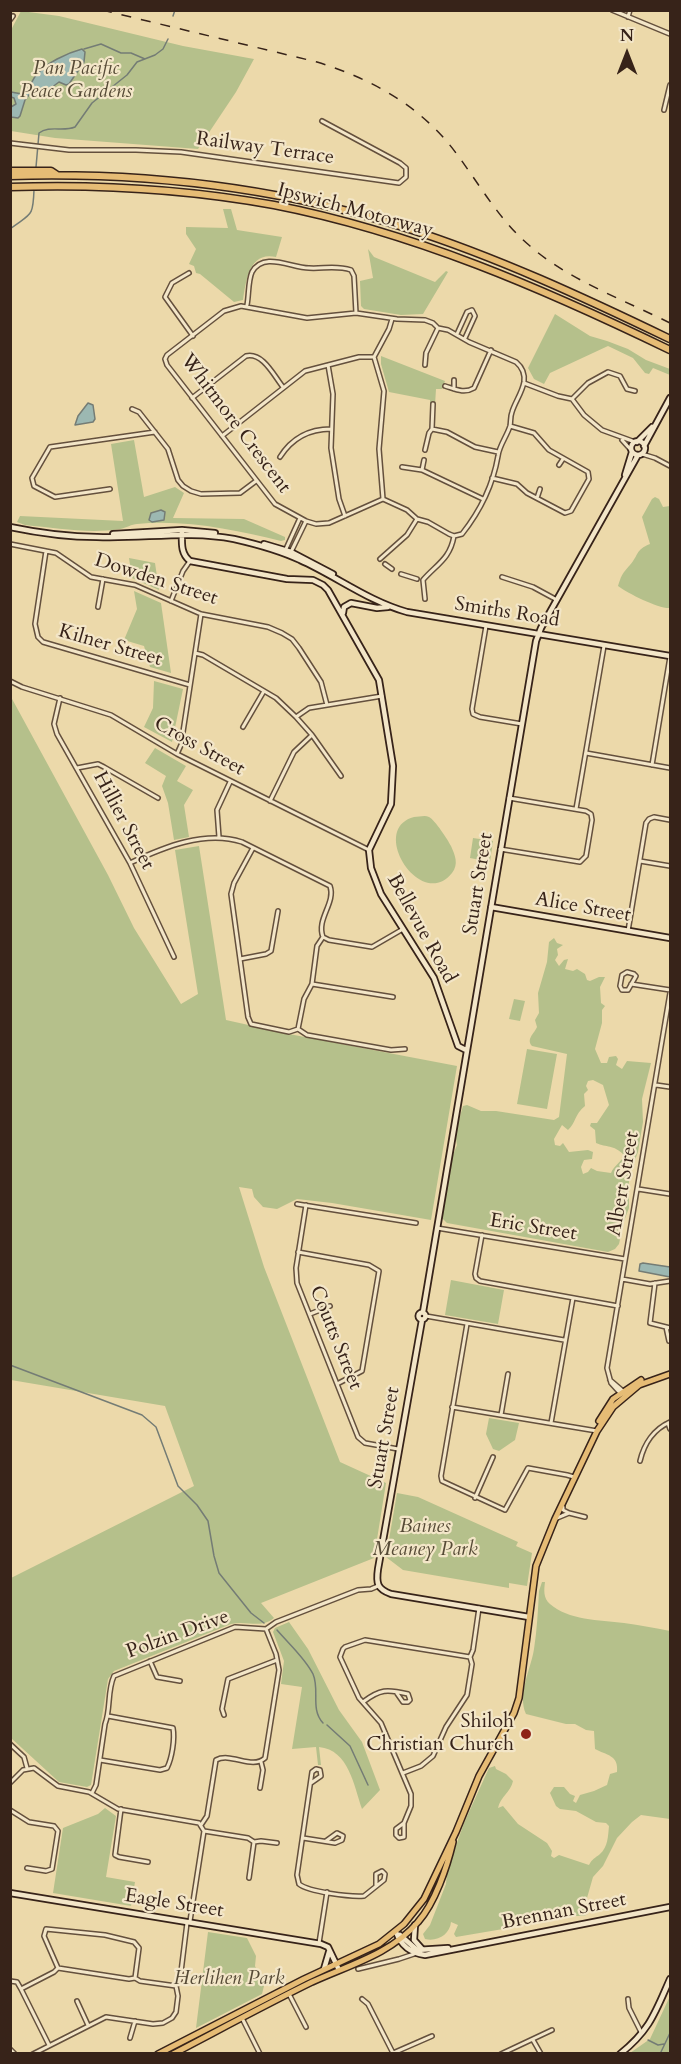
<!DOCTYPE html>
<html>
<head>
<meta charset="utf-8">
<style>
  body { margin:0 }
  #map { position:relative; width:681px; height:2064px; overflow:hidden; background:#ecd9aa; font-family:Cardo,serif }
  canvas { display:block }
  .frame { position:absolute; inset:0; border:12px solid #372319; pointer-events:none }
  .north { position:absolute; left:597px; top:24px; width:60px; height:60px; -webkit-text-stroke:4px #f3e6c8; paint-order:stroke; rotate:0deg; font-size:16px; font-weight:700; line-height:24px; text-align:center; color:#372319 }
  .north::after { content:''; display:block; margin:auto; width:21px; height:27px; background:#372319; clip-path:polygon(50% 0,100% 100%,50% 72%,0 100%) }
</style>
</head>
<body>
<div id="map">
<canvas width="681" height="2064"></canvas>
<div class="frame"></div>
<div class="north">N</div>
</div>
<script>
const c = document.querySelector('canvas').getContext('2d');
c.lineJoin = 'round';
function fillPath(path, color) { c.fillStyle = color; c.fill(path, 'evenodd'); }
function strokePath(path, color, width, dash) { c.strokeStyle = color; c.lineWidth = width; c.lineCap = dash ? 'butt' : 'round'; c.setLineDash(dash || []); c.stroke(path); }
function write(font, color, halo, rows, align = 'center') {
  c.font = font + ' Cardo,serif'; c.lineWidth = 4.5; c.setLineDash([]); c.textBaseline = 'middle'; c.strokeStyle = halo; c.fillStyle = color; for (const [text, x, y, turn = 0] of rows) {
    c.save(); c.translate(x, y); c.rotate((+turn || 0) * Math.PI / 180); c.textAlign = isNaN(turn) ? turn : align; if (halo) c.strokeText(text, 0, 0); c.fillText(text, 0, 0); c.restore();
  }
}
fillPath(new Path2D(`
  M21,11L59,16L183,46L254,59L236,92L198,149L55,138L11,131V30Z
  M223,209H231L237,230L282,237L276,257C249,251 246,281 243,300L234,302L200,274L196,273L194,266L189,264L196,249L186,234V227L228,228Z
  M368,249L374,257L435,282L446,271L448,272L423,314L401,315L364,309L361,306L360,281L373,278Z
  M555,314L590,336L607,341L628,349L646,360L670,369V375L653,368L649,374L645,373L633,358L608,346L550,373L544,384L534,379L528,368Z
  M381,356L445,381L442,389H436L435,405L430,404V400L389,392L381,364Z
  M134,440L144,497L175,487L184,493L173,518L244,519L285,537V540L281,541C236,530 184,519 137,524C132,524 126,528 120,529C89,534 56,528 25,525L17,522L20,516L123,521L111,444Z
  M655,497L659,499L663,507L670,506V608C659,609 629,594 618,586C622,574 622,574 630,565C639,555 635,550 650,544L642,517L652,499Z
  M129,558L155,563L159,590L132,578Z
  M134,591L161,603L171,673L150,667L144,646L124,640L137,609Z
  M154,681L183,689L172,742L144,727L153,708Z
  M11,697L108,875L134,928L181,1004L198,994L175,850L199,846L226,1020L289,1034L457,1066L431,1220L332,1203L297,1199L277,1209L263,1207L254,1197L252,1189L239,1187L264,1267L340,1462L386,1483L374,1558L261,1603L274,1618C262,1629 246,1620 231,1624L114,1671L108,1679L91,1785L87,1787L59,1782L11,1738V1578L194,1486L165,1406L11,1380Z
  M155,748L186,766L177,781L193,790L184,805L189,837L174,840L168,803L162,786L166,776L145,763Z
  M414,817C419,817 425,815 429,817C435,820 448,840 451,846C455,855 459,864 452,873C421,912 368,829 414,817Z
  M473,838L493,841L490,862L470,858Z
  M554,938L557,943L563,945L557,949L558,955L555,960L559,966L564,960L568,959L565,969L573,971L577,969L585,974L587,980L590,981L599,977H605L600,987L601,1003L605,1006L602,1010V1023L595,1049L601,1063H607L609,1057L616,1056L618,1059L616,1065L622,1069L627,1061L651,1063L642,1099L643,1122L638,1152L629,1176V1208L624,1221L619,1244L615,1249L608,1252L447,1223L442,1218L453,1155L457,1145L455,1133L463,1106L467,1105L481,1111H496L554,1120L559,1117L567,1054L532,1046C526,1039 534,1034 537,1027L535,1020L539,1013L538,993L547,962L549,942ZM593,1080L603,1085L609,1105L597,1123H591L590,1126L595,1130L596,1143C607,1148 613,1144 624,1155C621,1163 614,1165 611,1173L597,1171L591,1168L588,1172L583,1174L581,1167L584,1160L592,1159L593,1152L588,1150L569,1152L563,1143L560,1146L555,1145L554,1139L562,1125L568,1130C576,1123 574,1115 585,1106L584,1094L588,1090L586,1086L588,1081Z
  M514,999L525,1001L520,1021L509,1019Z
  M527,1049L557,1054L547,1109L517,1104Z
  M451,1280L504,1290L498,1324L445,1315Z
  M489,1418L519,1423L515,1440L499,1451L493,1449L486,1434Z
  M397,1493L418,1497L518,1542L516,1546L532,1553L527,1586L509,1583V1588L403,1570L386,1557Z
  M542,1582H545C544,1590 543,1598 550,1604C568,1620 599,1620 624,1623C640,1625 655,1628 670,1631V1819L641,1815L632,1822L617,1838L603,1866L593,1877L587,1898L588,1914L584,1916H572L556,1920L456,1937L454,1934L458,1925L451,1922C450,1934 438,1942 425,1939L423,1934L430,1925L446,1884L447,1871L464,1823L489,1768L495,1766L496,1769L506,1774L513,1781C511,1792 500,1797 498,1808L503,1806L518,1824L547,1843L552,1851L551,1856L554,1858L559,1855L589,1865C592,1859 595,1858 600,1854C608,1847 608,1836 609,1826L606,1823L596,1822L576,1811L560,1809L556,1806L550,1793L554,1787H564L570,1794L575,1796L573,1801L576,1803L580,1795L594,1791L607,1785L610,1774L617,1772C619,1755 606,1755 595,1749L594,1731L586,1730L575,1724H566L526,1714C517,1694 531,1669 534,1649C537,1630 538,1610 539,1591Z
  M289,1622L308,1649L339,1710L362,1742L380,1790L362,1809C354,1786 349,1750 319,1747L321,1765H318L316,1747L292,1749L302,1687L281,1684L284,1661L273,1632L275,1628Z
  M105,1808L116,1816L106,1877L135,1882L131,1906L53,1893L63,1828L98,1814Z
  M208,1932L247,1938L256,1956L255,1966L264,1986L262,1994L196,2028Z
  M670,1996V2053H630L650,2039Z`), '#b5c08b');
const water = new Path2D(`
  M82,49L85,52L84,62L69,84L66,85L59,82L47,91H38L29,95L25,100L20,116L18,118L11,117V107L16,104L14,98L11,97V92L22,94C30,89 31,82 36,75C46,63 67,53 82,49Z
  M88,403L93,405L95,419L93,422L75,425L78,416Z
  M161,510L165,512L164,520L152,522L149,520L151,513Z
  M643,1263L670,1267V1277L639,1271L640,1264Z`);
fillPath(water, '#9cb8b2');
strokePath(water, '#747c75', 1.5);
strokePath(new Path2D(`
  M173,16L175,10
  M84,49L101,44L121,53H131L145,59
  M36,167L39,133C49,125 63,132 75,127L92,103L127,75L137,62L155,55L163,49L168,39
  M10,229C31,213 33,218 34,190
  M10,1365L142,1415L156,1427L178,1486L197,1505L208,1521L214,1556L219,1573L251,1613L264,1623
  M277,1630C289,1644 305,1658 313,1674C320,1690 310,1709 323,1723
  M327,1725L350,1746L368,1785
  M648,2040L658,2045L664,2044
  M660,2054L670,2033`), '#747c75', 1.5);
const street = new Path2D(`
  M612,10L670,34
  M628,17L630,10
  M10,20L13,16
  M664,110L670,85
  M10,143L69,150H136L181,152L399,183L406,177V168L400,163L322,121
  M189,273L172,283L165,297L193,336
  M247,305C249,295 248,281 252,272C264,251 291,268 309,268C323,269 336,265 351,270L354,276L356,313
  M241,306L307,318L356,313L397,319L425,320L433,323L438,328L448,330L469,342L516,362C522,367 525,374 524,382C522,393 515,402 512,412C510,417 511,422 510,426C507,436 499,446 498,456C493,485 481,510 462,534L454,536L449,534L428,522L417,519L407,510L383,499L329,523L316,524L306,521L275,504L167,365L165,359L167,355L224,311Z
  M457,334L467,312L472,310L475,316L465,338
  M328,365L333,394L331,448L339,499L345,516
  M425,365L426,353L438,328
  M524,383L558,396L572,399L584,415L602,430L635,442
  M445,386C455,389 464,394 474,388L491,350
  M454,389V380
  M192,398L246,356C263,352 274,376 283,387
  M572,399L588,383L608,372L620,376L627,389L635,391
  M132,409L139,412L168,449L178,480L183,486L191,491L201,494L240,493L256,481
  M432,429L447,432L475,447L498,452
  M222,436L305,371L359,357H374
  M622,440L631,450
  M425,450L429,433L432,429L433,404
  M642,454L655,458L670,466
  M280,457C292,438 308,429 331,429
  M559,465L563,459
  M402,467L422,470L483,499
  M422,470L424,460
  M492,478L517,484L527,493L565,513L571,511L589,479L588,472L549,450L534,433L510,426
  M110,489L55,497L34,486L32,478L50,447L155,432
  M537,498L540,489
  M383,499L379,449L384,391L374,357L389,329L392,319
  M10,544L56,553L91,577L135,585L201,614L268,627L282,633L292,639L299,648L321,682L327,705
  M46,551L35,624L38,637L43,642L190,685
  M285,551L300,518
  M291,552L306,521
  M380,559L407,535L417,519
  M385,564L392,569
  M401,574L417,579
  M502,577L533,587L557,600
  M425,599L423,580C437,564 450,559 454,536
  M171,601L183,571L190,561
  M98,607L103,579
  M486,626L472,709L473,714L480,717L522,724
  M195,653L203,655L276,698L296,717L312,735L341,776
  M10,681L22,687L111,715L177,754L369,850
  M60,698L54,724L57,734L130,863L174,957
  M296,717L309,708L382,696
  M243,727L264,691
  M586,753L670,768
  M177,754L181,745L201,614
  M652,765L670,657
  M77,768L98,764L104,767L158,798
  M270,801L294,752L312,735
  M576,809L604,646
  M219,837L217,810L230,782
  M253,848L234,883L231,894L248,1017L251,1024L289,1032L298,1029L304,999L312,984L317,946L323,937
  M500,849L580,862L586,856L592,820L591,814L586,811L509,798
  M640,861L670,866
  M130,863C164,847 205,830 242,842L330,886C336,903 316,919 323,937L329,940L372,947L403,929
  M628,931L646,823L649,819L654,817L670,820
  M240,959L266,954L271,951L278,911
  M627,972L634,974L636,976L628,990H622L620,986L622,975Z
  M312,984L393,997
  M631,984L670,990
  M298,1029L307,1035L391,1050L405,1049
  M656,1085L670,1087
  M638,1189L670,1194
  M297,1204L416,1223
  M306,1205L296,1268L297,1283L358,1437L365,1443L398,1449
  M437,1228L625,1259
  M482,1235L475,1274L476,1278L480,1281L618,1306
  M298,1252L369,1265L379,1271L362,1371L337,1384
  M622,1279L650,1284L670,1281
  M655,1283L650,1323L670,1328
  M310,1314L330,1306
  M426,1316L564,1340
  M467,1324L441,1476L442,1481L505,1510L528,1468L567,1475L574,1477
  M666,1327L669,1341
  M610,1380L624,1392
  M621,1394L611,1383L607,1368L670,993
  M452,1407L597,1431
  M501,1415L508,1374
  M551,1423L573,1298
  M668,1423L670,1429
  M640,1461C644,1444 654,1429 670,1422
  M475,1498L493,1457
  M569,1513L585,1517
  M557,1518L569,1513L563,1510V1507
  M266,1629L276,1622L358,1590L371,1589L378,1586
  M150,1661L157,1677L180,1681
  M363,1702C380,1689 387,1689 408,1694L410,1700L408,1702H403L396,1692
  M224,1715L222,1709L228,1679L277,1660
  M10,1744L24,1757L27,1768
  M100,1760L160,1770L167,1768C172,1758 175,1739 173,1728L108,1716
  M403,1773L421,1766L433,1756L446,1727L467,1695L472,1664L470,1657L473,1650L479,1608
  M10,1783L23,1770L34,1768L58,1786L89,1792L118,1809L199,1823L204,1831L190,1921
  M311,1783L321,1776L320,1770L316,1769L312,1772L297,1875L299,1884C309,1892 350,1897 364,1896L384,1880L385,1874L382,1871L376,1874V1885
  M260,1788L263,1770L261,1762
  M92,1793L96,1785L105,1724C111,1709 107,1691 114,1676L235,1627L266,1629
  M121,1809L115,1855L119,1857L148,1862
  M10,1810L29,1822L54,1826L58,1831L52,1869L46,1871L27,1868
  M404,1823L411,1806V1794L381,1723L359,1698L340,1657L343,1649L345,1647L365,1640L470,1657
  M404,1823V1837L399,1838L396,1835V1829Z
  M201,1825L207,1816L216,1760C231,1752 252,1770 265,1758L279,1670L276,1654L266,1629
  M204,1831L248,1838L254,1842L261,1841L277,1843
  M303,1838L335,1843L342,1840L343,1836L337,1833L326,1841
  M249,1878L254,1842
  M319,1943L327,1892
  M58,1968L44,1936L46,1929L105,1935L134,1942L139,1948L135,1978
  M358,1969L399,1959L414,1954
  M10,1981L17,1982L21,1989L49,2045
  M21,1989L54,1972L58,1968L129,1979L135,1978L140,1981L176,1986L180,1980L187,1923
  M289,1994L306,2027
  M362,1999L368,2004L393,2053
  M628,1999L629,2008L641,2032
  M77,2001L88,2025
  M242,2018L260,2054
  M130,2038L135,2021
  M533,2040L541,2054
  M10,2049L15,2054
  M393,2053L432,2036
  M33,2054L106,2017L153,2024L163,2023L172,2018L176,2012L178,1996L176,1986
  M501,2054L552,2030`);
const secondary = new Path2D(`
  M631 448a7 7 0 1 1 14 0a7 7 0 1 1-14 0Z
  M637,442L652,427
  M644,446L670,398
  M625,475L632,452
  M10,527C39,533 68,537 97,537C143,539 188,530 234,539C256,544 279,550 300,560C336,576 368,601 407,612L670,656
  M182,530C182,542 180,553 190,561L287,579L313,580L323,585L328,590L379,680L393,766L391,804L369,850L371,868L381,894L434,978L458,1046L466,1050
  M113,534L182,530L215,533
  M264,544L291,552L333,574
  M343,613L344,607L351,603L377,608L388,607
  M491,907L670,938
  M423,1312L536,641L541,628L638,455
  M418.5 1316a3.5 3.5 0 1 1 7 0a3.5 3.5 0 1 1-7 0Z
  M422,1320L378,1569C376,1583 377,1589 391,1594L529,1617
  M10,1893L321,1944L328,1947L339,1970
  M415,1925L414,1940L422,1949
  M396,1932C401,1946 410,1953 425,1955L670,1907
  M400,1935L417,1950L448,1948
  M324,1969L329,1952
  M620,2054C650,2030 655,2013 670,1979`);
const primary = new Path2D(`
  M599,1421L613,1399L641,1380
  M158,2054L304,1979L379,1944L404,1924L424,1899L456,1832L479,1776L514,1713L519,1698L536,1566L555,1519L597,1431L613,1407L639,1385L670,1374
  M173,2054C219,2030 265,2005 312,1982C349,1965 391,1954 418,1922C435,1903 447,1867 453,1842`);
const highway = new Path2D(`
  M10,171H51L57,175
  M10,176C144,172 278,187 406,228C497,257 585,298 670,339
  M10,187C99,184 186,189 274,205C413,232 544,289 670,350`);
strokePath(street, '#64503d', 6);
strokePath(secondary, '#372319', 8);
strokePath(primary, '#372319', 8);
strokePath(highway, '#372319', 9);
strokePath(street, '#f3e6c8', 3);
strokePath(secondary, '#f3e6c8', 4.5);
strokePath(primary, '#e6bc75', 5);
strokePath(highway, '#e6bc75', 6);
strokePath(new Path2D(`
  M102,10L317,62C372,79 421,106 456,153C480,185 499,220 530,246C567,279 626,301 670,323`), '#372319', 1.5, [10, 10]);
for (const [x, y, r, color] of [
  [526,1734,6,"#8f2418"]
]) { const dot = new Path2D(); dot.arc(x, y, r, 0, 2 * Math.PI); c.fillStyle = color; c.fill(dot); strokePath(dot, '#f3e6c8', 2); }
write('italic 20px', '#564a36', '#f3e6c8', [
  ["Pan Pacific",76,69],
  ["Peace Gardens",76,92],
  ["Baines",425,1527],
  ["Meaney Park",425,1550],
  ["Herlihen Park",229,1979]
]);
write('20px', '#372319', '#f3e6c8', [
  ["Railway Terrace",265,149,8],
  ["Ipswich Motorway",355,211,15],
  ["Whitmore Crescent",235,424,53],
  ["Dowden Street",156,580,18],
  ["Smiths Road",507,613,9],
  ["Kilner Street",110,646,16],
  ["Cross Street",199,747,29],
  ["Hillier Street",123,821,62],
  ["Stuart Street",479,884,-81],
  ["Alice Street",583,908,10],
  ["Bellevue Road",421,929,61],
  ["Albert Street",624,1184,-80],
  ["Eric Street",533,1228,9],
  ["Coutts Street",335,1338,68],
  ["Stuart Street",385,1438,-80],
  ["Polzin Drive",178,1635,-20],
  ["Eagle Street",174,1904,9],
  ["Brennan Street",564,1912,-11]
]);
write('20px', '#372319', '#f3e6c8', [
  ["Shiloh",514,1722],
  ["Christian Church",514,1745]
], 'right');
</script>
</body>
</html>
